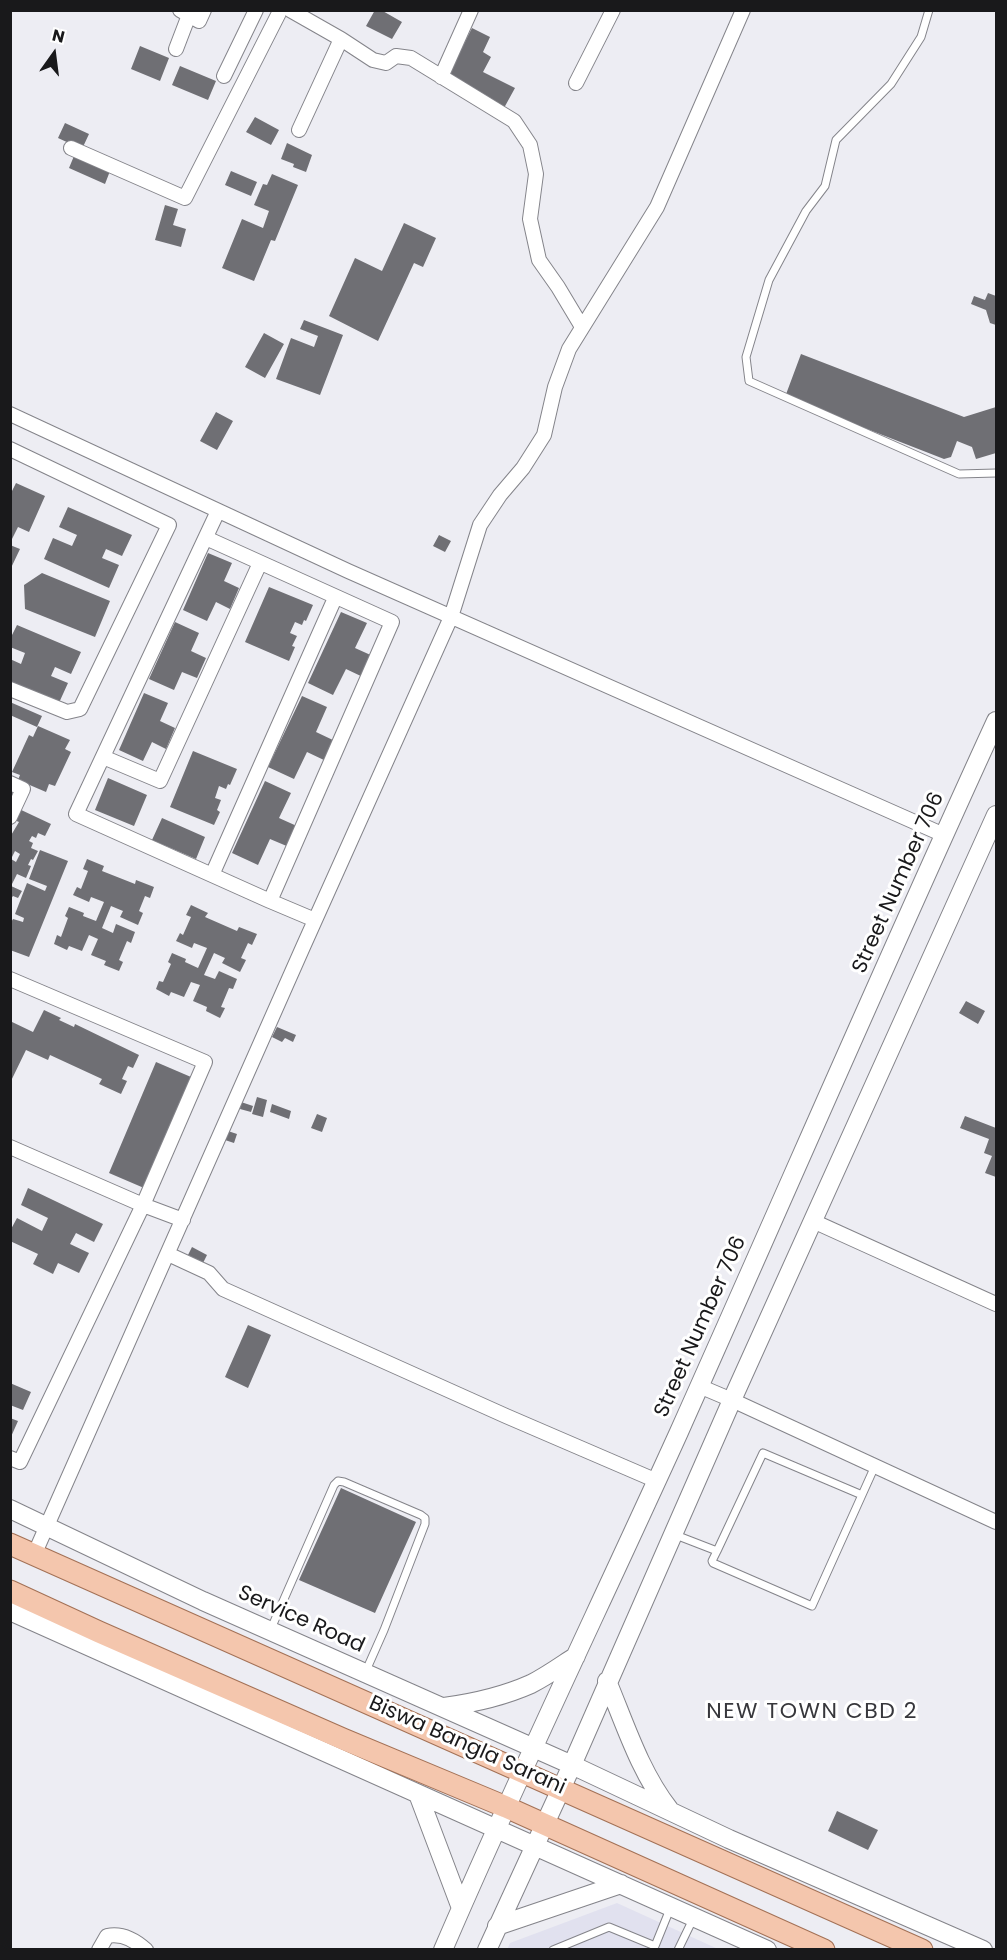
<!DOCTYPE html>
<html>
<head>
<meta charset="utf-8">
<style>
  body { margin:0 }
  #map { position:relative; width:1007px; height:1960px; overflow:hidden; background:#ededf3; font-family:Poppins,sans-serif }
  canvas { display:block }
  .frame { position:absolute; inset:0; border:12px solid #19191b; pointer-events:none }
  .north { position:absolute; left:24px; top:24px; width:60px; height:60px; -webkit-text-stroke:4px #fff; paint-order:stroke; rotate:14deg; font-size:16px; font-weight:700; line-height:24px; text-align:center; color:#19191b }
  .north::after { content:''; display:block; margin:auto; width:21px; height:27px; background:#19191b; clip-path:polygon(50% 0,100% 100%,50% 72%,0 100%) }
</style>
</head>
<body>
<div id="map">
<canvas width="1007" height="1960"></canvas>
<div class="frame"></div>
<div class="north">N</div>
</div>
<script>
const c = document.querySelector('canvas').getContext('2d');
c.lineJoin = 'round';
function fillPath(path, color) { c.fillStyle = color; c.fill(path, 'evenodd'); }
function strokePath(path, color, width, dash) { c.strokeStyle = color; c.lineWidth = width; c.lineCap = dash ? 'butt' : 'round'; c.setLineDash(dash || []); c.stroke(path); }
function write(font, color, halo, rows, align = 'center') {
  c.font = font + ' Poppins,sans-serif'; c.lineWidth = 6; c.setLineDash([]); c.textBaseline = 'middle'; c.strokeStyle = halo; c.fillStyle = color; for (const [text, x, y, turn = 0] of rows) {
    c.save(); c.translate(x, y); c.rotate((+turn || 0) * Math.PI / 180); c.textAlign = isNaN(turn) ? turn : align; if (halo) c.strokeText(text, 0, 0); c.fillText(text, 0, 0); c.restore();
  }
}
fillPath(new Path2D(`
  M617,1903L718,1949L507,1950L510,1943Z`), '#e1e1ef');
fillPath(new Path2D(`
  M375,10H381L402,22L392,39L366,26Z
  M472,28L490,37L483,52L491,57L483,72L515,88L504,108L448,75Z
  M140,46L169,58L160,81L131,69Z
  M180,66L216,81L208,100L172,85Z
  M255,117L279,130L271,145L246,132Z
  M65,123L89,134L82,149L58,138Z
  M287,143L312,155L306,172L293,167L294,164L281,159Z
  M74,156L110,171L105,184L69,168Z
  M231,171L257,182L251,196L225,185Z
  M272,174L298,185L275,241L271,240L254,281L222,268L242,219L263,228L269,211L254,205L263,184L267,185Z
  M165,205L178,209L173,225L186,229L181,247L155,240Z
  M404,223L436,238L423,267L414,263L378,341L329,316L355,258L382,271Z
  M988,293L996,296V325L990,323L986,310L971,304L974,296L985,300Z
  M304,320L343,335L320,395L276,379L291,338L314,347L318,336L300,329Z
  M264,333L284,344L265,378L245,367Z
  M801,354L964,417L996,407V453L976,459L972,447L957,441L951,457L944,459L785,397Z
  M216,412L233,421L217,450L200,441Z
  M16,483L45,496L29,532L18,527L10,543V495Z
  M68,507L132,535L122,556L106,549L102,558L119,565L109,588L44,559L53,538L72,546L77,535L59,527Z
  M439,535L451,541L445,552L433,546Z
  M10,545L20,549L10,570Z
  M208,553L232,563L224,581L239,588L230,609L216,602L207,621L183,610Z
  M42,573L110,601L95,637L25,609L24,585Z
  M269,587L313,605L306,621L304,620L302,625L295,622L290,633L297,636L292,646L295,647L289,661L245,642Z
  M341,612L367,623L355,648L375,657L365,678L346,669L333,695L308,683Z
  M175,622L199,633L191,651L206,658L197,678L182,672L174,690L149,679Z
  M17,625L81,652L71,674L55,667L51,676L68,683L58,705L10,685V659L21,664L25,653L10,647V639Z
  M144,693L168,703L160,721L175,728L166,749L152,742L143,761L119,750Z
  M302,696L327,707L316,732L335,741L326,761L307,752L294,779L268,767Z
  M10,702L42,716L37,727L10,715Z
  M38,726L70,740L65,749L71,752L55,786L49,784L46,792L18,780L20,775L12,772L29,735L33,737Z
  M193,751L237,769L230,785L228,784L226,789L219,786L215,798L221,800L217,810L220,812L214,825L170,807Z
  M108,778L147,795L134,826L95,810Z
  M265,781L291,793L279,818L299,827L289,847L270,839L258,865L232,853Z
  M17,808L51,824L45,836L38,833L36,838L32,836L29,841L33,843L31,848L38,851L33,860L31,859L28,865L31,866L26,878L17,874L11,886L22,891L18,898L13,896L10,900V837L19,822L12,819ZM15,851L20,854L16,862L11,859Z
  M162,818L205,837L196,859L152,840Z
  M40,850L68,861L29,957L10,950V924L13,919L23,922L24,918L15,914L27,883L45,891L47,886L29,879Z
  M87,859L104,866L102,871L135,884L136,880L154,887L150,898L145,896L139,911L143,913L138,925L120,917L123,911L111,906L102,928L113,933L116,924L135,932L131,943L127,941L119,960L123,962L119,971L104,965L106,961L91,955L98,939L89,935L82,951L69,946L67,950L54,944L57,935L61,937L68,918L65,916L69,907L84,913L83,916L96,921L104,902L91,897L89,902L73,895L77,887L81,889L88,871L83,869Z
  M191,905L208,913L205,917L237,931L239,927L257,934L252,945L248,943L241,958L246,960L240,972L222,963L225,958L214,953L204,975L215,979L219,971L237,979L233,989L229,988L221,1007L225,1008L220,1018L206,1011L207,1007L193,1001L200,985L191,982L184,997L171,992L169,996L156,989L159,981L163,982L171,964L168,962L172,953L186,959L185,962L198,968L207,948L194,943L192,948L176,941L180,933L183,935L191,917L186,915Z
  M966,1001L985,1011L978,1024L959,1013Z
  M44,1010L61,1018L59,1020L74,1027L75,1024L139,1055L133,1068L128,1066L122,1079L127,1081L121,1094L99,1084L102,1079L50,1055L48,1060L26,1050L10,1083V1021L33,1032Z
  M277,1027L296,1035L293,1042L285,1038L282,1042L272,1037Z
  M156,1062L191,1077L144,1188L109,1173Z
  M257,1097L267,1100L263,1117L252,1114Z
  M241,1102L253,1106L251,1112L240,1109Z
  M272,1104L291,1111L289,1119L270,1112Z
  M317,1114L327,1118L322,1132L311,1128Z
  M965,1116L996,1128V1177L985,1173L992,1156L984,1153L989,1139L960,1128Z
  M228,1131L237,1134L234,1143L225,1140Z
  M28,1188L103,1224L94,1242L76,1233L70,1244L89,1253L79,1273L58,1263L53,1274L33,1264L38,1254L10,1241V1231L17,1218L42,1231L48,1218L21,1205Z
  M192,1247L207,1255L203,1263L188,1255Z
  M248,1325L271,1335L248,1388L225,1377Z
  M10,1383L31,1392L23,1410L10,1405Z
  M10,1418L18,1421L10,1439Z
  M341,1488L416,1522L375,1613L299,1580Z
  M837,1811L878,1830L868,1850L828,1831Z`), '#6f6f74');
const lane = new Path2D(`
  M929,10L921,37L891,84L836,140L825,186L806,211L769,280L746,357L749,381L959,474L996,473
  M673,1534L717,1551L712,1561L713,1563L812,1606L875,1466
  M717,1551L763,1453L862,1495
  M270,1631L334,1485L338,1481L344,1482L421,1515L425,1518V1524L384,1630L365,1673
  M553,1950L609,1927L655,1946L670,1909
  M678,1950L693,1919`);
const street = new Path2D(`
  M180,10L199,21L204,10
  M290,10L341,39L373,60L386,63L396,56L411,58L514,121L530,145L536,174L530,219L539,260L558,287L582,327
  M176,49L189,15
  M224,76L256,10
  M441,77L471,10
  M576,83L613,10
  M299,130L341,39
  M71,148L185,198L279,13
  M10,414L348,571L944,835
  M10,449L169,525L80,709L67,712L10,689
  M206,538L392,622L270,901L76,814L218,511
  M103,757L160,781L260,563
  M10,783L23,789L10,817
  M212,875L335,598
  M270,901L315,920
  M10,979L205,1062L143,1205L20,1462L10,1458
  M10,1147L143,1205L183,1220
  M813,1221L996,1304
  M168,1254L209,1273L223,1289L506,1416L657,1481
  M699,1386L732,1400L996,1522
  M34,1555L303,947L451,617L480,525L500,495L523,468L544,435L555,387L569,349L657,207L743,10
  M99,1950L107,1936C121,1933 135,1940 146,1950`);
const secondary = new Path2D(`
  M10,1509L203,1601L572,1765L729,1839L983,1950
  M10,1611L767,1950
  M607,1681C625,1724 640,1772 669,1809
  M444,1707C474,1703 504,1696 531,1684C547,1676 562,1665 576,1656
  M418,1794L461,1908
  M497,1926L621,1884
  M443,1950C518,1775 601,1604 679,1432C785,1195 888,956 996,721
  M487,1950L572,1765L732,1400L996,815`);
const primary = new Path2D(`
  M10,1544L922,1950
  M10,1591L99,1632L343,1739L506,1807L824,1950`);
strokePath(lane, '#84848a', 9);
strokePath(street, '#84848a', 16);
strokePath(secondary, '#84848a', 20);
strokePath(primary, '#a37156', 23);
strokePath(lane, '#fff', 7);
strokePath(street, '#fff', 14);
strokePath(secondary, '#fff', 18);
strokePath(primary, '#f4c6ad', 21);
write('21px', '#19191b', '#fff', [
  ["Street Number 706",899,883,-66],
  ["Street Number 706",701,1327,-66],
  ["Service Road",301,1620,24],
  ["Biswa Bangla Sarani",467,1746,24]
]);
c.letterSpacing = '1.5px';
write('22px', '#37373c', '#fff', [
  ["NEW TOWN CBD 2",812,1712]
]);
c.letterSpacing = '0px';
</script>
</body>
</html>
